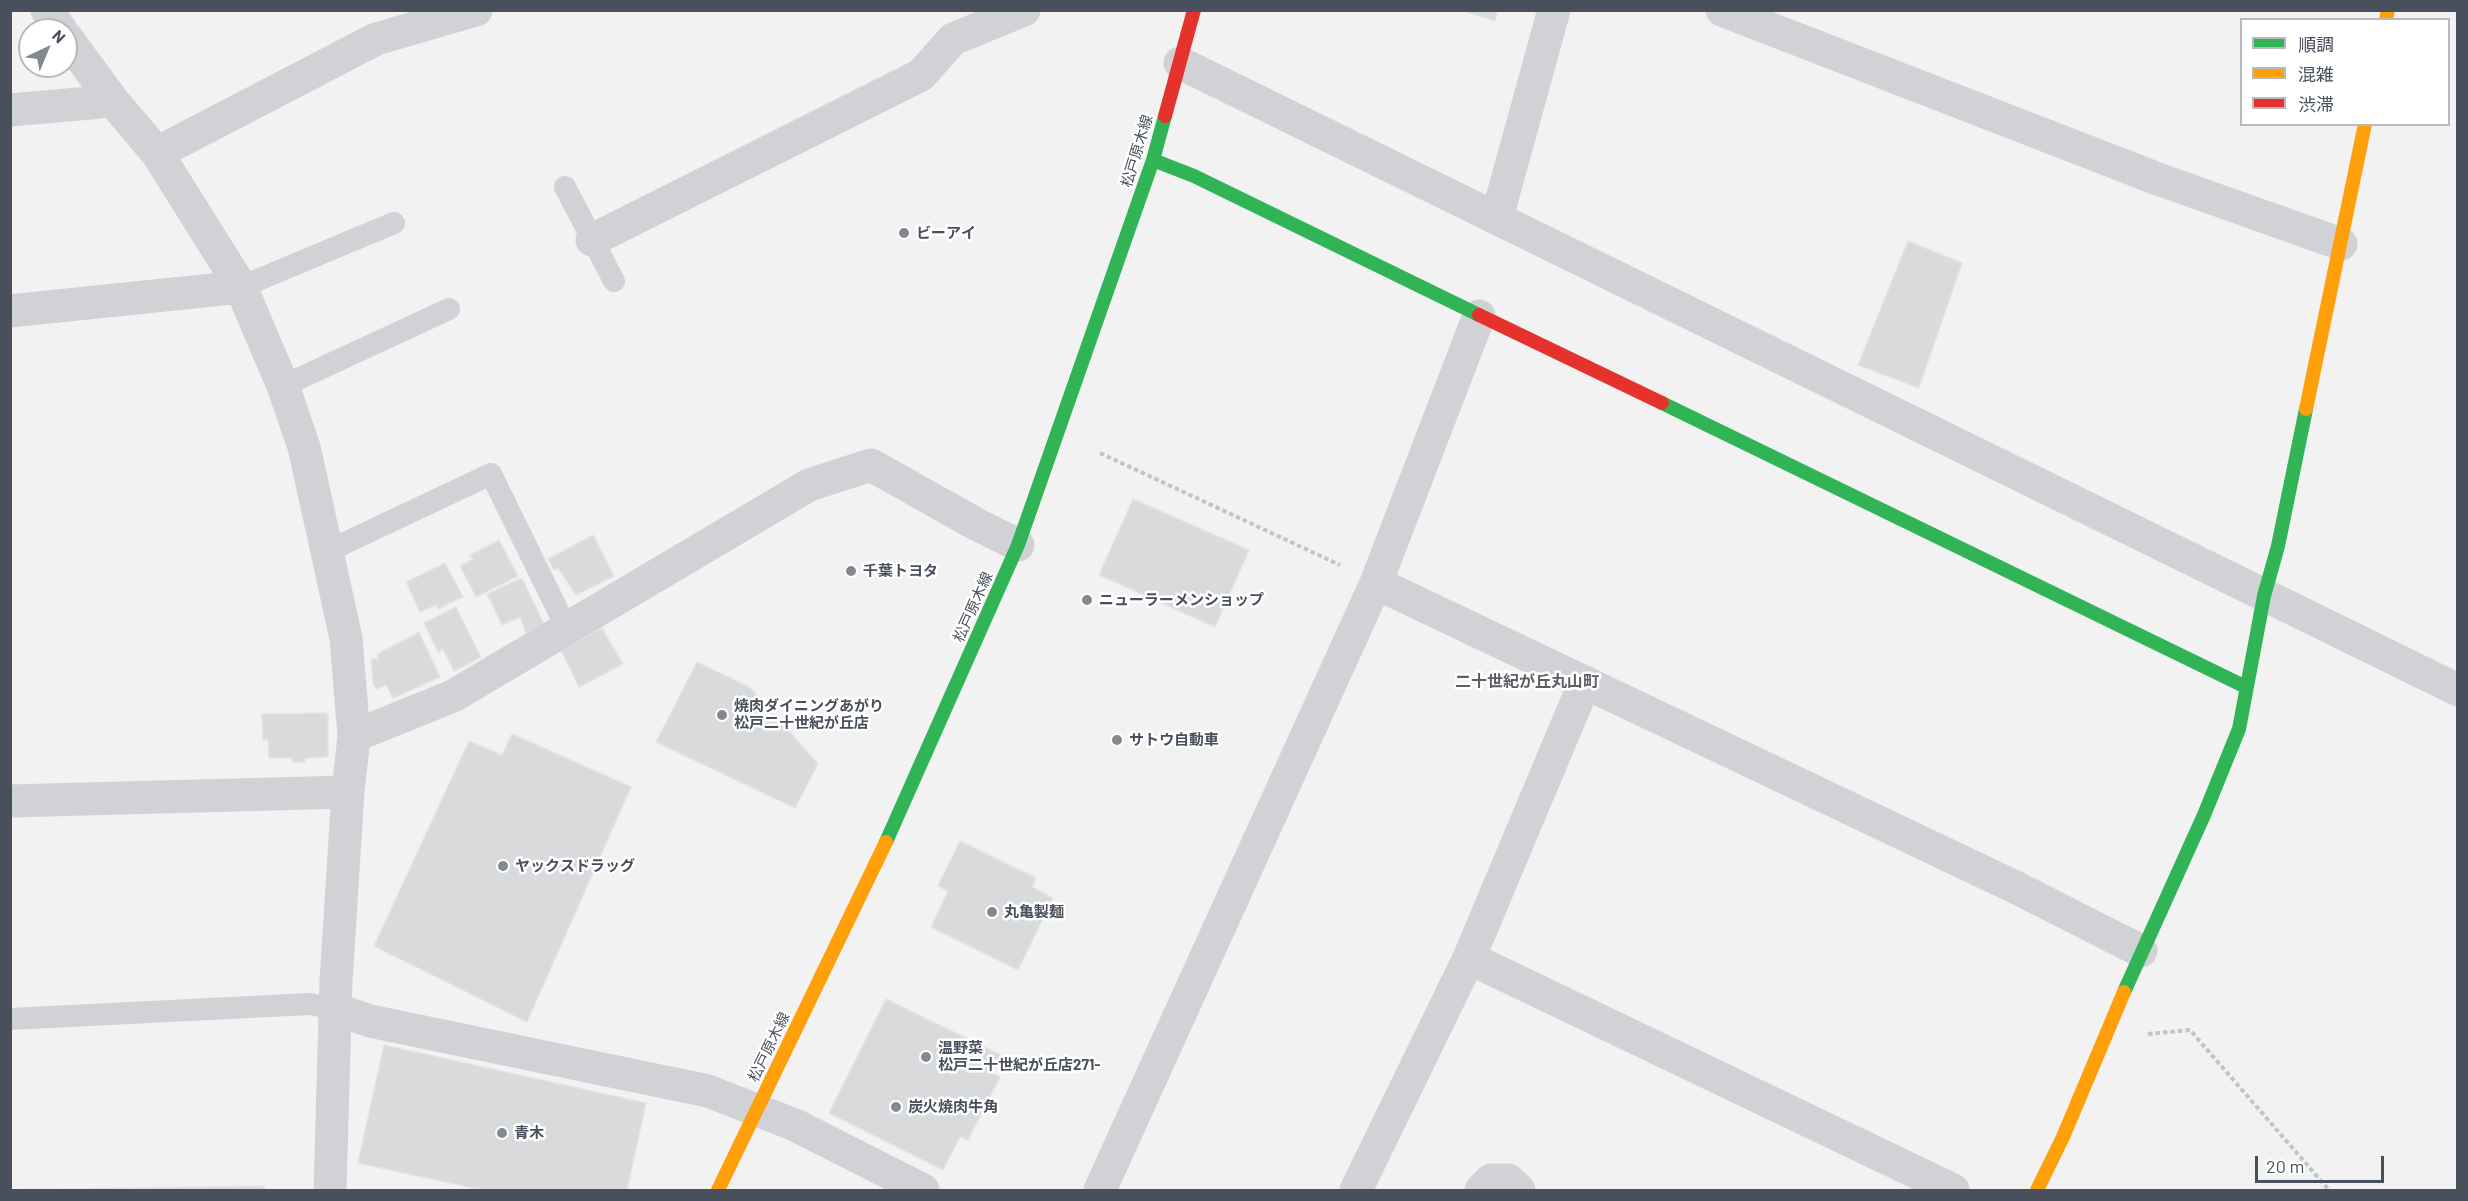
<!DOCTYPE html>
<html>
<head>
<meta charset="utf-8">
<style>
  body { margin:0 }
  #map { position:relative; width:2468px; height:1201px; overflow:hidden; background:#f2f2f2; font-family:Barlow,"Noto Sans JP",sans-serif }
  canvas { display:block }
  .frame { position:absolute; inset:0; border:12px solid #49505d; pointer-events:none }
  .legend { position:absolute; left:2240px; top:18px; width:210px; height:108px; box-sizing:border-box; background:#fff; border:2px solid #b6b9be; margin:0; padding:8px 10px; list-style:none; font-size:18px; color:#49505d }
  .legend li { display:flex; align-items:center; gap:12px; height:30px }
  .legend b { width:30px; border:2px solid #b6b9be }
  .north { position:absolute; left:18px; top:18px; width:60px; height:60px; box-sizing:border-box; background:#fff; border:2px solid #b6b9be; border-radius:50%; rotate:44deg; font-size:16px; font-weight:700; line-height:24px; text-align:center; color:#49505d }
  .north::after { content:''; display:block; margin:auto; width:21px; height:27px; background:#848991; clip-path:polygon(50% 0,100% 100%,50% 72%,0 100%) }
  .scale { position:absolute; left:2255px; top:1156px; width:129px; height:27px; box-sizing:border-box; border:3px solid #49505d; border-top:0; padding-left:8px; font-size:18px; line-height:21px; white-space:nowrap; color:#49505d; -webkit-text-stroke:4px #fff; paint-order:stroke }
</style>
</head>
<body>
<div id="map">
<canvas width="2468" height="1201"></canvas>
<div class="frame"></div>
<ul class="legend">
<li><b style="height:8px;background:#30b455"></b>順調</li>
<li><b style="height:8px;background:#ff9f0a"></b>混雑</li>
<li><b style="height:8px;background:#e5322d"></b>渋滞</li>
</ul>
<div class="north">N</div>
<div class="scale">20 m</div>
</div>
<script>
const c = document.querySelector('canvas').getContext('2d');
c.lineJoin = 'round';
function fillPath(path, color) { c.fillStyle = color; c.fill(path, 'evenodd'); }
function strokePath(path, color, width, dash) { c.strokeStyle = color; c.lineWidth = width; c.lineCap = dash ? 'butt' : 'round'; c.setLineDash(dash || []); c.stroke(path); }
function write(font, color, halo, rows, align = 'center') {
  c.font = font + ' Barlow,"Noto Sans JP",sans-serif'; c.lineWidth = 5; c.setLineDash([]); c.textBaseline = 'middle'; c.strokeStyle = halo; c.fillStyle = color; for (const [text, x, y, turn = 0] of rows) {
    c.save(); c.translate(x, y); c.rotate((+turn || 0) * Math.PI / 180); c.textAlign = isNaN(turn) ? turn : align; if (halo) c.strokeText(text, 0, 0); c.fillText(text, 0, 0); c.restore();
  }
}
const building = new Path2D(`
  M1461,10H1498L1495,21Z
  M1908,241L1962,263L1919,388L1858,365Z
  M1133,499L1249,550L1215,627L1099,575Z
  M593,535L614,576L576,595L558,568L554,570L548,559Z
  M499,540L518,576L476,597L460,566L473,559L470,555Z
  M445,563L463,597L438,609L436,605L420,612L406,582Z
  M522,578L544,624L526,633L520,617L502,625L487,594Z
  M456,607L481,657L454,671L443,649L438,652L424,623Z
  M602,628L623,664L579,687L561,650Z
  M419,632L440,677L393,698L386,685L377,689L373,684L371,659H378V654Z
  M697,662L751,688L818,764L795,808L656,742Z
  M328,713V757L305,758V762H292V758H269L268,739L263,740L262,714Z
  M512,734L631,787L527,1022L374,946L469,741L502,755Z
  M960,841L1036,878L1032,887L1053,898L1018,970L931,927L948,891L938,886Z
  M886,999L1001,1055L992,1073L1000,1077L968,1140L960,1137L943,1170L829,1113Z
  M384,1045L646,1103L627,1190H482L358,1163Z
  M264,1186V1190H10Z`);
fillPath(building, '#d9dadc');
strokePath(building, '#e3e4e5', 1.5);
strokePath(new Path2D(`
  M1100,453L1340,565
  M2148,1034L2190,1030L2329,1190`), '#bcc7c6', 4, [4.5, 3]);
strokePath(new Path2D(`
  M565,187L614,281
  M241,287L394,223
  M283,386L449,309
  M326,552L491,474L567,629
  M10,1019L310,1004L335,1009`), '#d0d2d5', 22);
strokePath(new Path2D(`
  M47,10L61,30
  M1722,10L2158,179L2341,244
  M66,37L113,101L157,153L241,287L283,386L304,447L346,638L354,736L348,792L336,981L330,1190
  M1180,63L2458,690
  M10,110L113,101
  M157,153L376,39L476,10
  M1497,217L1554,10
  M592,240L921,75L953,39L1024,10
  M10,311L241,287
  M1376,583L1479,316
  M354,736L453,696L809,485L871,465L976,524L1018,545
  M10,801L348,792
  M1469,958L1953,1190
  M335,1009L370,1021L708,1091L795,1125L923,1190
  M1100,1190L1376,583L2017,888L2141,951
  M1356,1190L1469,958L1585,682
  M1481,1190L1491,1180H1508L1519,1190`), '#d0d2d5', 33);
strokePath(new Path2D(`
  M1153,160L1194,176L1479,315
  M1662,403L2246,687
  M886,842L1018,545L1153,160L1165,116
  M2124,992L2204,815L2239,729L2264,596L2278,546L2306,409`), '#30b455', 14);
strokePath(new Path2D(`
  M2386,20L2388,10
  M2306,409L2365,124
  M718,1190L886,842
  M2037,1190L2063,1137L2124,992`), '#ff9f0a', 14);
strokePath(new Path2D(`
  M1165,116L1194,10
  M1479,315L1662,403`), '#e5322d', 14);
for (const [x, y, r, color] of [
  [904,233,6,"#848991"],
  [851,571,6,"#848991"],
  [1087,600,6,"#848991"],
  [722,715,6,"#848991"],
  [1117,740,6,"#848991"],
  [503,866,6,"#848991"],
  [992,912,6,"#848991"],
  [926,1057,6,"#848991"],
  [896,1107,6,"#848991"],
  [502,1133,6,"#848991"]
]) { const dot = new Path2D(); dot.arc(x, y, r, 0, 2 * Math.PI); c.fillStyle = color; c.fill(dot); strokePath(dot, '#fff', 2); }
write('15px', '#49505d', '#fff', [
  ["松戸原木線",1137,151,-73],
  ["松戸原木線",973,607,-66],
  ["松戸原木線",769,1047,-64]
]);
write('bold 15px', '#49505d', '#fff', [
  ["ビーアイ",916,233],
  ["千葉トヨタ",863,571],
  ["ニューラーメンショップ",1099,600],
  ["焼肉ダイニングあがり",734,706],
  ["松戸二十世紀が丘店",734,723],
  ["サトウ自動車",1129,740],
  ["ヤックスドラッグ",515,866],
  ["丸亀製麺",1004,912],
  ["温野菜",938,1048],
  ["松戸二十世紀が丘店271-",938,1065],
  ["炭火焼肉牛角",908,1107],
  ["青木",514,1133]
], 'left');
write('bold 16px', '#5d5f65', '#fff', [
  ["二十世紀が丘丸山町",1527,682]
]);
</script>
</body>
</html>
